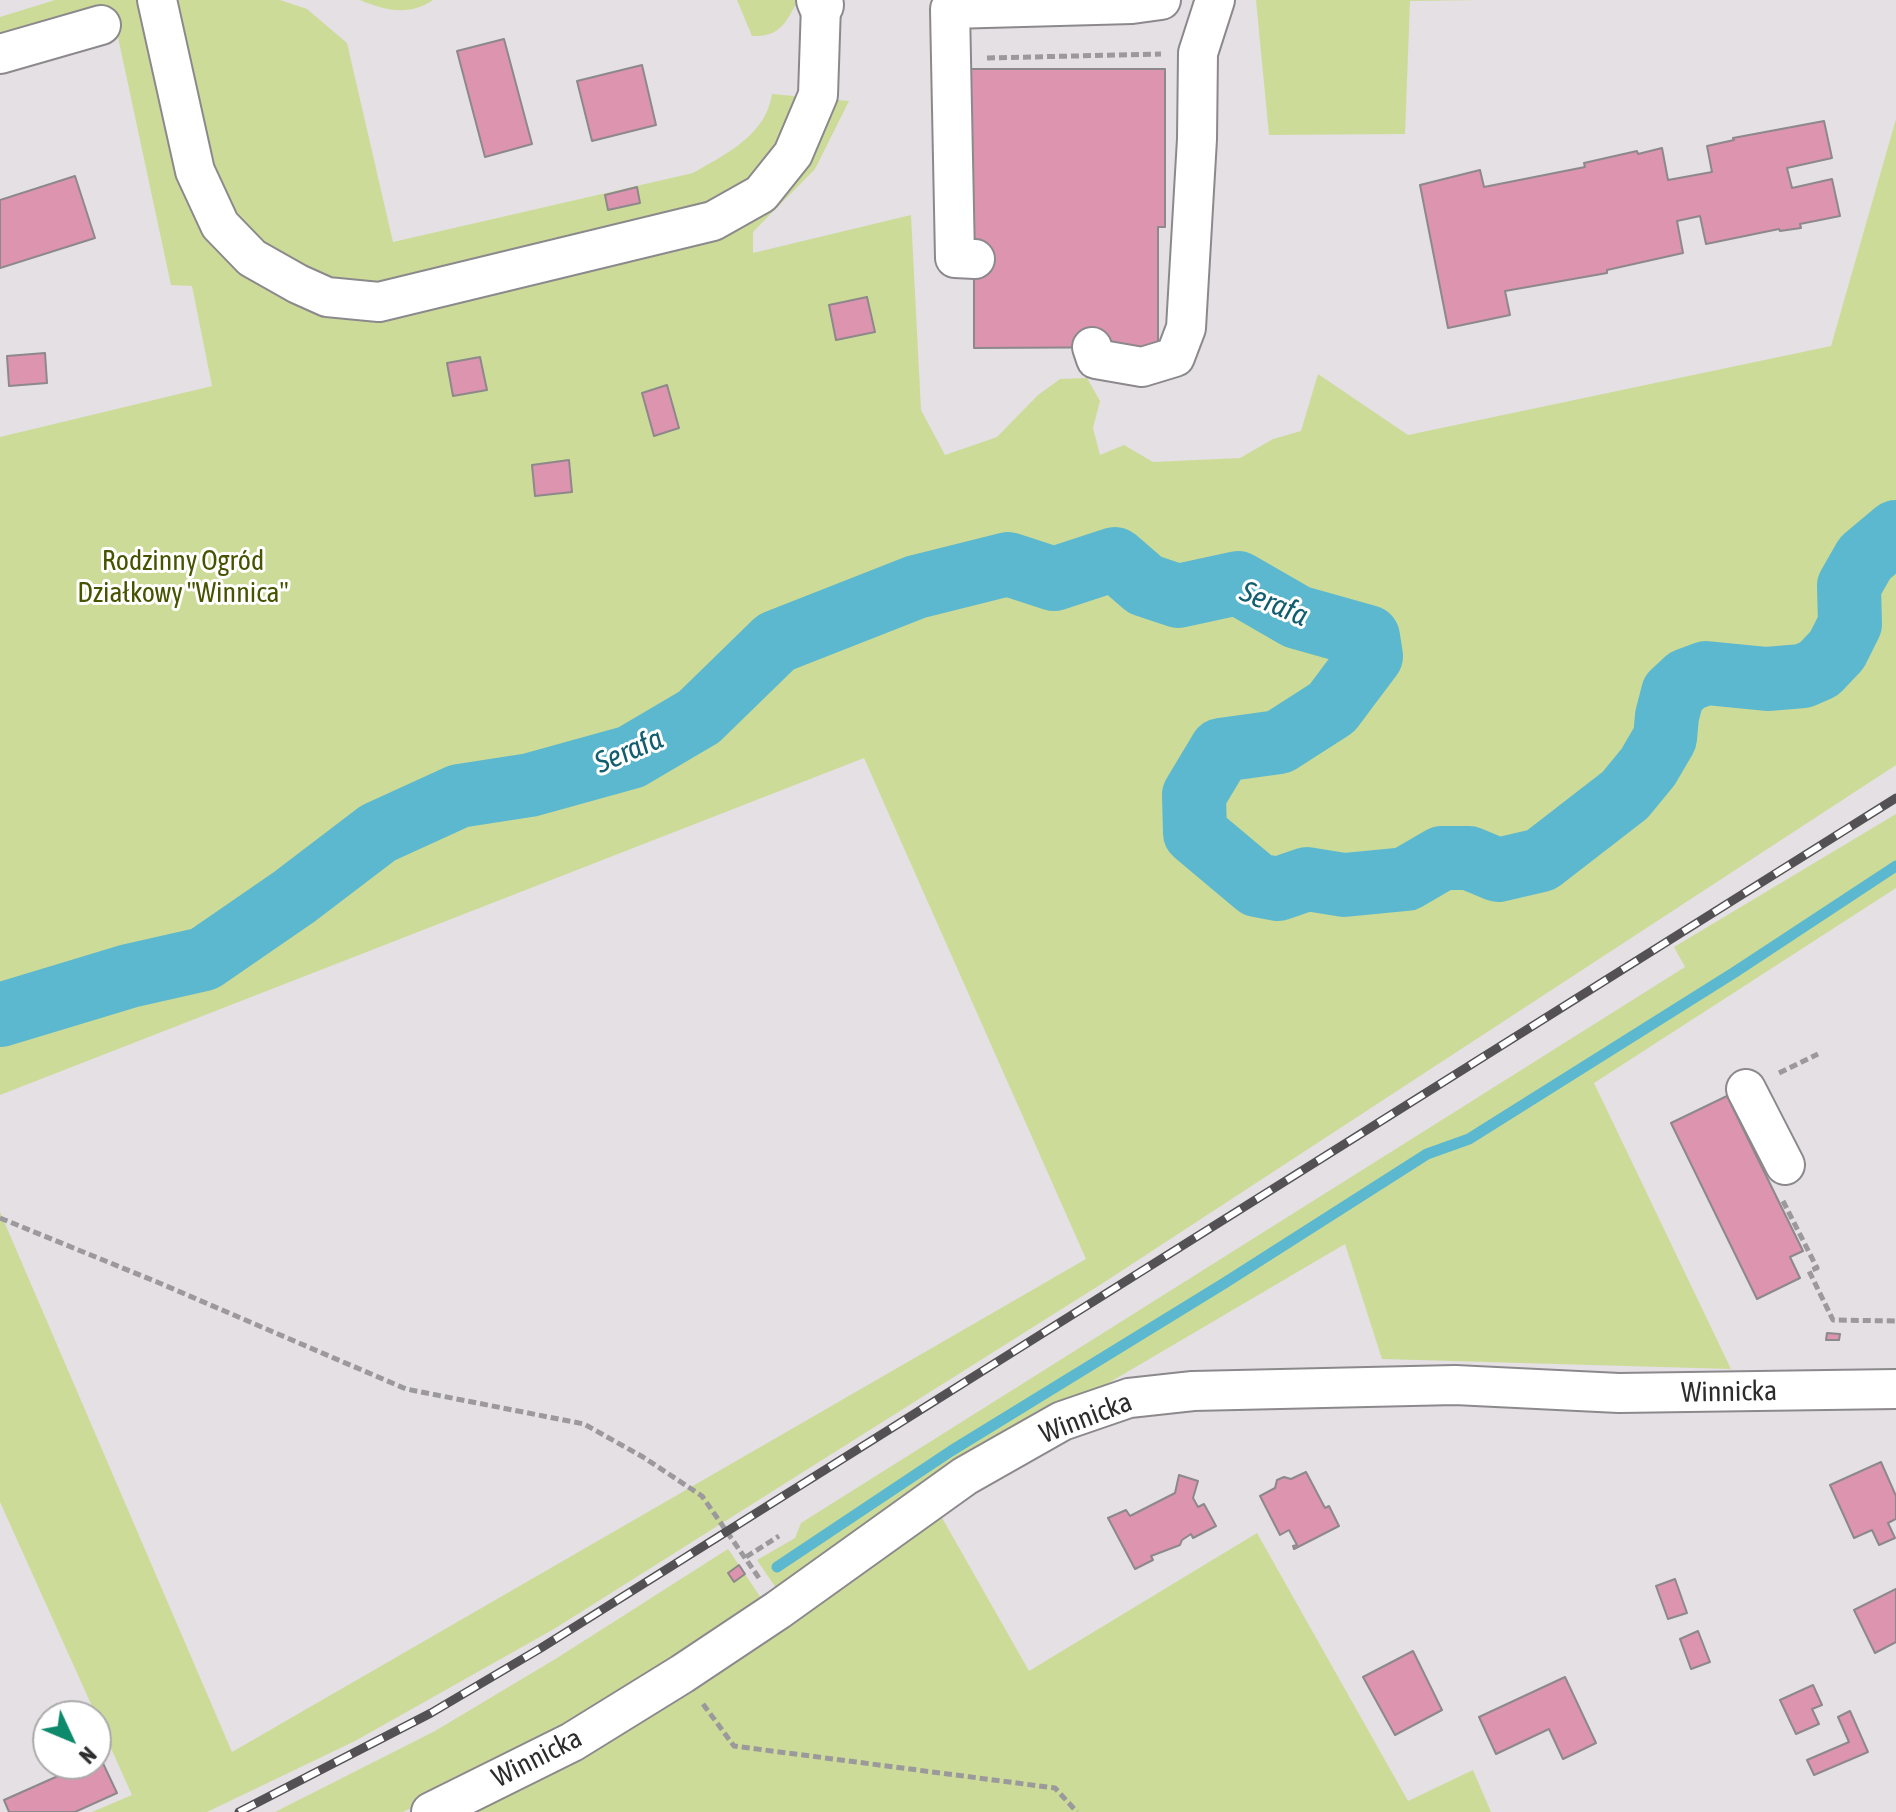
<!DOCTYPE html>
<html>
<head>
<meta charset="utf-8">
<style>
  body { margin:0 }
  #map { position:relative; width:1896px; height:1812px; overflow:hidden; background:#e4e0e4; font-family:"Asap Condensed",sans-serif }
  canvas { display:block }
  .north { position:absolute; left:32px; top:1700px; width:80px; height:80px; box-sizing:border-box; background:#fff; border:2px solid #ababab; border-radius:50%; rotate:134deg; font-size:22px; font-weight:700; line-height:32px; text-align:center; color:#2d2c2d }
  .north::after { content:''; display:block; margin:auto; width:28px; height:36px; background:#0d896b; clip-path:polygon(50% 0,100% 100%,50% 72%,0 100%) }
</style>
</head>
<body>
<div id="map">
<canvas width="1896" height="1812"></canvas>
<div class="north">N</div>
</div>
<script>
const c = document.querySelector('canvas').getContext('2d');
c.lineJoin = 'round';
function fillPath(path, color) { c.fillStyle = color; c.fill(path, 'evenodd'); }
function strokePath(path, color, width, dash) { c.strokeStyle = color; c.lineWidth = width; c.lineCap = dash ? 'butt' : 'round'; c.setLineDash(dash || []); c.stroke(path); }
function write(font, color, halo, rows, align = 'center') {
  c.font = font + ' "Asap Condensed",sans-serif'; c.lineWidth = 6; c.setLineDash([]); c.textBaseline = 'middle'; c.strokeStyle = halo; c.fillStyle = color; for (const [text, x, y, turn = 0] of rows) {
    c.save(); c.translate(x, y); c.rotate((+turn || 0) * Math.PI / 180); c.textAlign = isNaN(turn) ? turn : align; if (halo) c.strokeText(text, 0, 0); c.fillText(text, 0, 0); c.restore();
  }
}
fillPath(new Path2D(`
  M55,0H280L307,9L347,43L393,242L693,173C726,154 766,135 772,94L849,101L815,169L753,232V253L911,215L921,410L945,455L997,437L1038,395L1060,379L1087,378L1100,401L1093,428L1100,455L1124,445L1153,462L1240,458L1273,439L1301,431L1318,374L1408,435L1831,346L1896,119V765L1103,1283L554,1629L355,1741L207,1812H92L132,1795L0,1502V1212L232,1752L1086,1259L864,758L0,1095V437L212,386L192,286L171,285L112,9L0,44V17Z
  M360,0H433C410,16 385,11 360,0Z
  M737,0H798C786,23 780,37 752,36Z
  M1256,0H1478L1410,1L1405,134L1269,135Z
  M1896,814V888L1594,1083L1731,1369L1382,1359L1345,1244L986,1455L780,1594L757,1560L795,1538L801,1523L1685,967L1674,947Z
  M937,1509L1029,1671L1257,1533L1408,1801L1473,1770L1491,1812H471Z
  M728,1549L739,1565L728,1573L734,1582L745,1574L765,1604L538,1745L403,1812H275L435,1731L557,1658Z`), '#cddb99');
strokePath(new Path2D(`
  M777,1567L951,1451L1223,1284L1427,1154L1469,1139L1735,972L1896,866`), '#5cb8cf', 11);
strokePath(new Path2D(`
  M0,1015L129,976L204,959L294,897L378,833L459,796L530,785L631,757L699,717L776,642L916,587L1008,564L1054,579L1115,559L1145,585L1178,596L1238,583L1297,617L1368,637L1371,656L1332,708L1279,742L1221,750L1194,795L1195,833L1257,885L1278,889L1307,879L1344,885L1406,879L1442,858H1469L1498,870L1541,860L1625,795L1648,767L1665,738L1667,716L1673,693L1687,680L1706,673L1767,679L1803,676L1819,669L1837,650L1850,624L1849,586L1865,558L1896,532`), '#5cb8cf', 64);
const building = new Path2D(`
  M504,39L532,144L485,157L457,51Z
  M642,65L656,125L592,141L577,81Z
  M966,69H1165V227H1158V347L974,348V227L966,228Z
  M1824,121L1832,158L1787,168L1792,188L1832,179L1840,216L1800,224L1801,228L1780,231L1779,229L1706,244L1700,216L1677,221L1683,253L1607,270V273L1505,291L1510,315L1448,328L1420,185L1480,170L1484,187L1585,167L1584,163L1637,151L1638,154L1662,148L1668,180L1712,172L1707,146L1734,140L1733,138Z
  M75,176L95,238L0,268V200Z
  M637,187L640,203L608,210L605,195Z
  M867,297L875,332L836,340L829,305Z
  M45,353L47,383L9,386L7,356Z
  M480,357L487,390L453,396L447,363Z
  M667,385L679,428L654,436L642,393Z
  M569,460L572,492L535,496L532,465Z
  M1727,1096L1803,1251L1790,1257L1800,1278L1757,1299L1671,1123Z
  M1827,1333L1840,1334L1839,1340H1826Z
  M1881,1462L1896,1496V1519L1888,1523L1895,1538L1879,1545L1872,1530L1854,1538L1830,1485Z
  M1306,1472L1325,1508L1329,1506L1339,1526L1294,1549L1293,1546L1297,1545L1289,1530L1280,1535L1260,1496L1275,1488L1277,1480L1284,1477L1291,1479Z
  M1179,1475L1198,1481L1193,1498L1198,1507L1204,1504L1216,1526L1193,1538L1191,1534L1182,1540L1180,1545L1151,1556L1153,1560L1135,1569L1108,1518L1126,1510L1130,1516L1175,1493Z
  M739,1565L745,1574L734,1582L728,1573Z
  M1675,1579L1687,1613L1668,1619L1656,1586Z
  M1896,1589V1642L1875,1653L1854,1610Z
  M1698,1631L1710,1662L1691,1669L1680,1639Z
  M1413,1651L1442,1710L1395,1735L1363,1677Z
  M1565,1677L1596,1743L1563,1759L1549,1729L1496,1754L1479,1717Z
  M1813,1685L1822,1705L1812,1709L1819,1724L1796,1734L1780,1700Z
  M1850,1711L1868,1752L1814,1775L1807,1760L1849,1742L1838,1717Z
  M100,1757L117,1793L75,1812H9L4,1800L85,1764H96V1759Z`);
fillPath(building, '#dd94ae');
strokePath(building, '#8d888a', 2);
const minor = new Path2D(`
  M157,0L195,171L220,225L252,258L298,284L327,297L379,302L713,221L761,194L793,154L818,95L821,5
  M0,54L101,25
  M975,259L955,258L950,9L1132,4L1161,0
  M1092,347L1096,359L1142,367L1175,357L1186,328L1197,139L1198,53L1215,0
  M1746,1089L1785,1165
  M431,1812L572,1742L682,1674L778,1610L965,1476L1062,1421L1129,1398L1193,1391L1455,1385L1619,1393L1896,1389`);
const major = new Path2D(`
  M819,0L821,5`);
strokePath(minor, '#8c898d', 42);
strokePath(major, '#8c898d', 48);
strokePath(new Path2D(`
  M987,58L1161,54
  M1779,1073L1818,1054
  M1783,1201L1817,1268L1809,1271L1833,1320L1896,1321
  M0,1218L157,1282L406,1389L584,1424L643,1457L702,1496L759,1578
  M746,1557L779,1536
  M703,1704L734,1746L1055,1788L1077,1812`), '#9c999c', 5, [8, 4]);
strokePath(minor, '#fff', 38);
strokePath(major, '#fff', 44);
const rail = new Path2D(`
  M239,1812L431,1713L541,1648L1896,798`);
strokePath(rail, '#535153', 9);
strokePath(rail, '#fff', 6, [18]);
write('28px', '#485300', '#fff', [
  ["Rodzinny Ogród",183,561],
  ["Działkowy \"Winnica\"",183,593]
]);
write('28px', '#2d2c2d', '#fff', [
  ["Winnicka",1729,1392,-1],
  ["Winnicka",1086,1418,-21],
  ["Winnicka",537,1758,-27]
]);
write('italic 30px', '#115e6e', '#fff', [
  ["Serafa",1274,604,23],
  ["Serafa",629,751,-23]
]);
</script>
</body>
</html>
